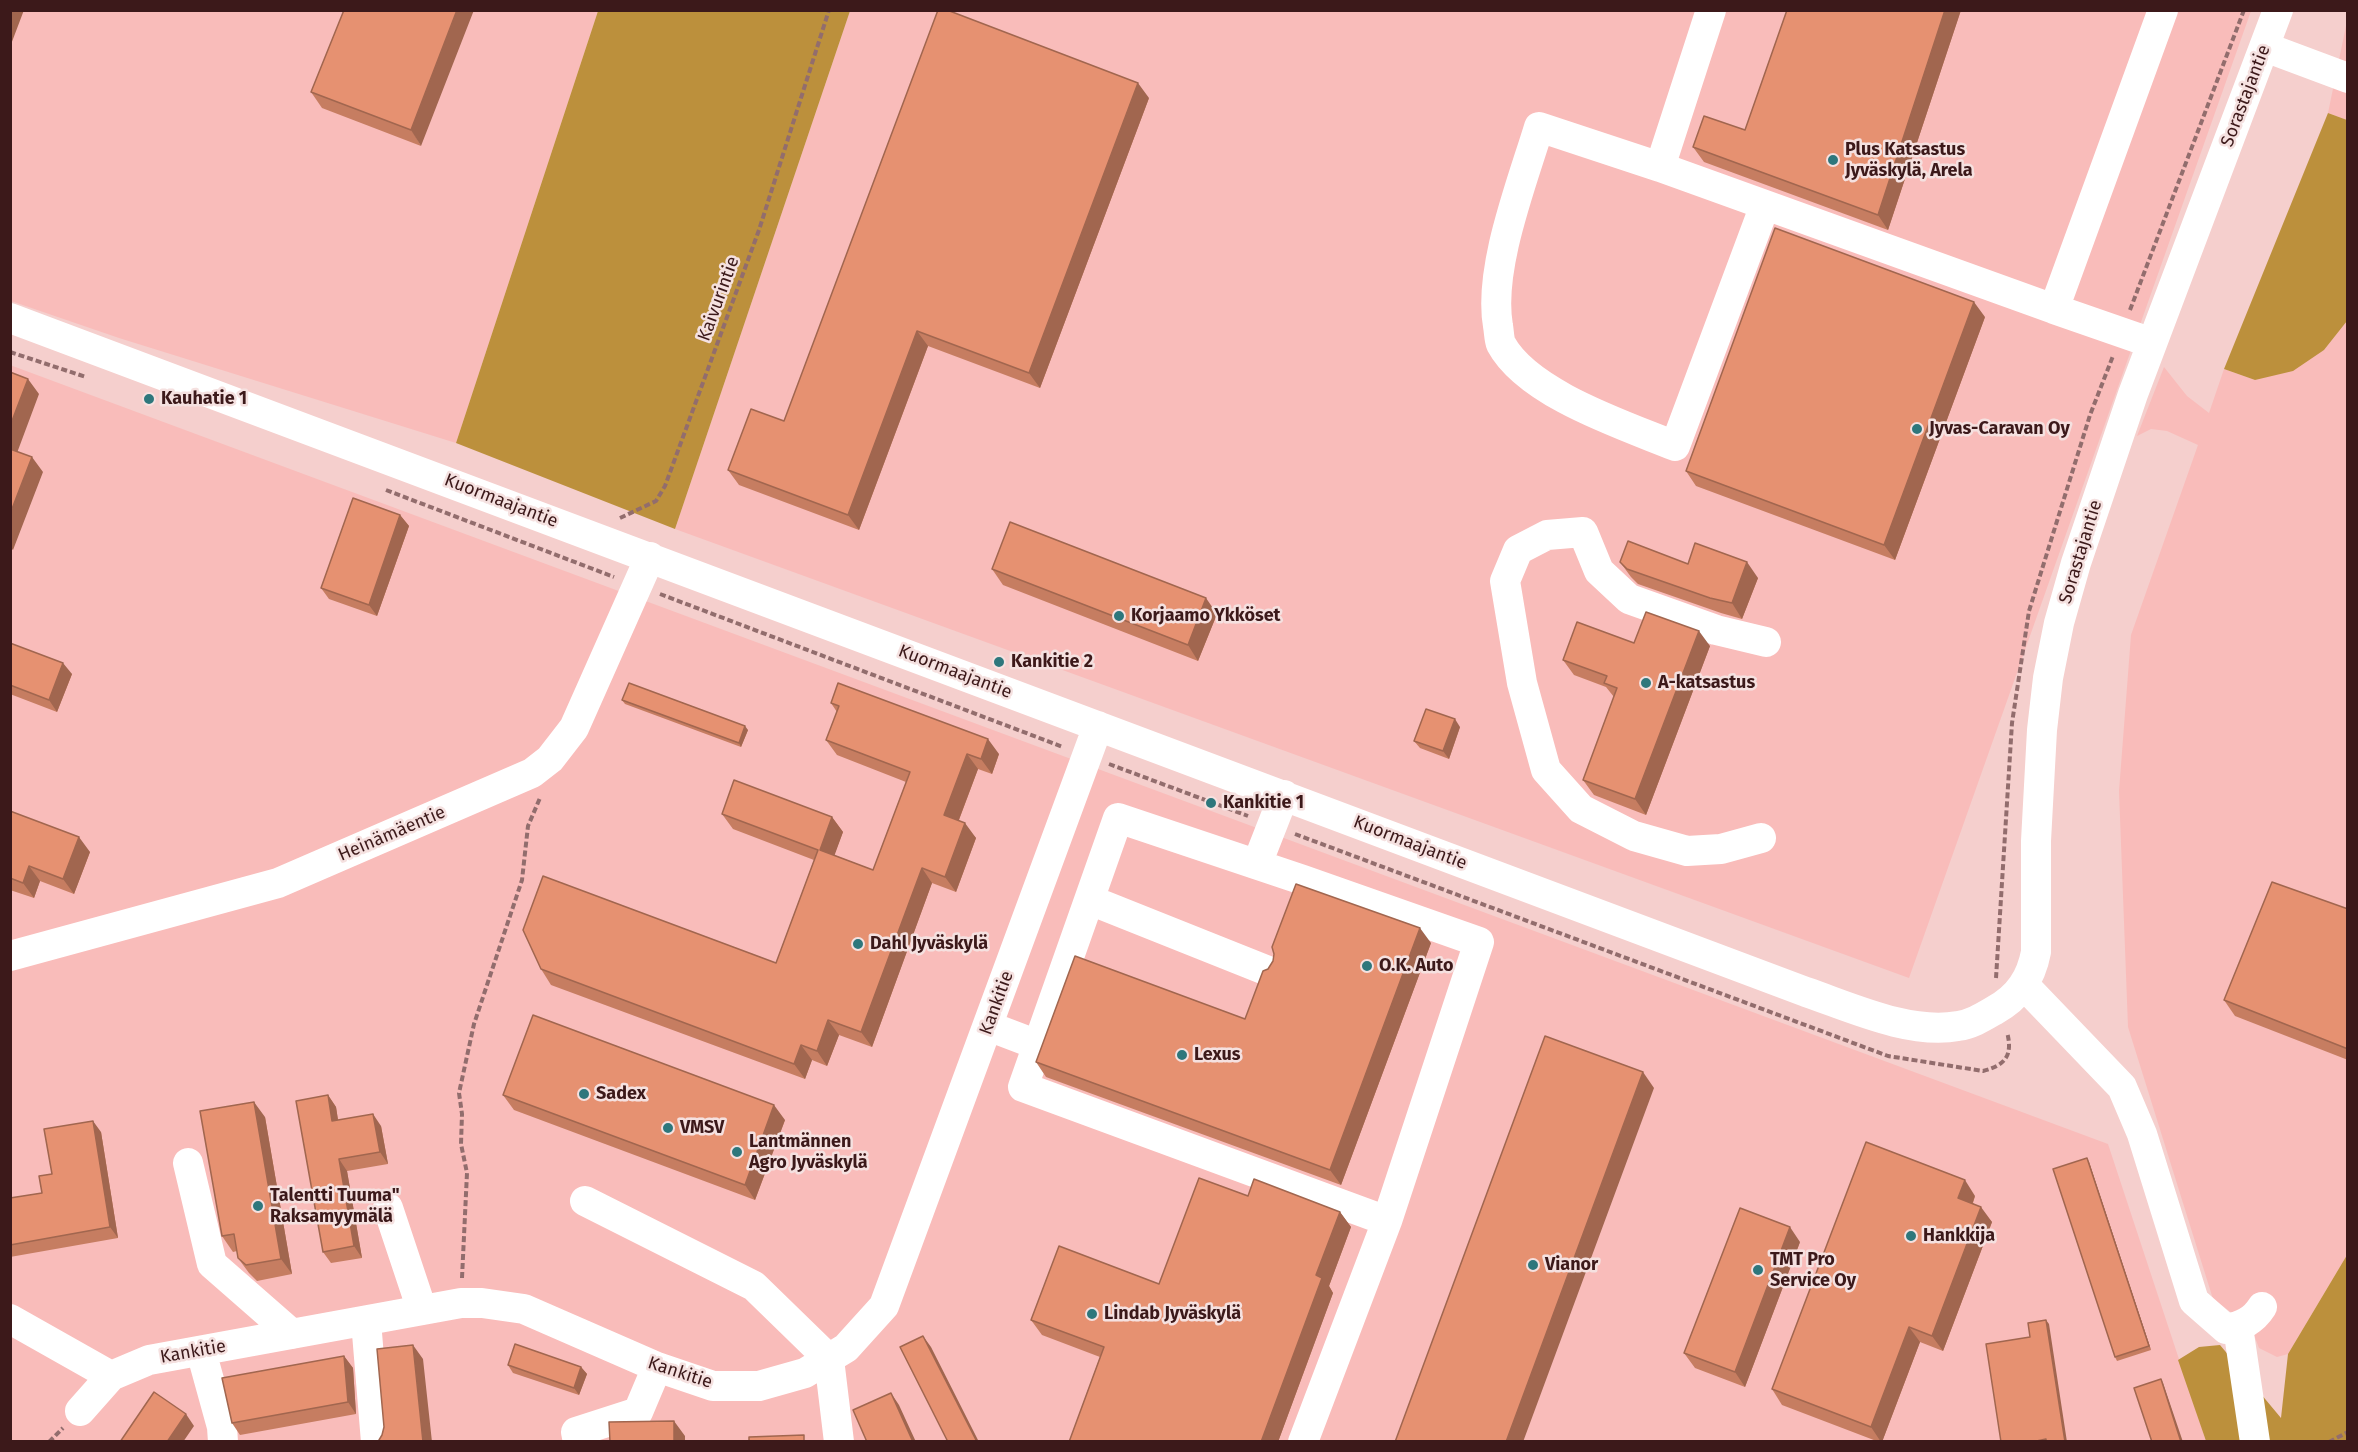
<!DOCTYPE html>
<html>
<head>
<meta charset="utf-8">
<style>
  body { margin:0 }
  #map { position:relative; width:2358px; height:1452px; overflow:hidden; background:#f5cfcd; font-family:"Fira Sans",sans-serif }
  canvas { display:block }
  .frame { position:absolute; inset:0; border:12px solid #3c191a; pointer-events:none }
</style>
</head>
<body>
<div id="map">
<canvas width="2358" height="1452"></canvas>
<div class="frame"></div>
</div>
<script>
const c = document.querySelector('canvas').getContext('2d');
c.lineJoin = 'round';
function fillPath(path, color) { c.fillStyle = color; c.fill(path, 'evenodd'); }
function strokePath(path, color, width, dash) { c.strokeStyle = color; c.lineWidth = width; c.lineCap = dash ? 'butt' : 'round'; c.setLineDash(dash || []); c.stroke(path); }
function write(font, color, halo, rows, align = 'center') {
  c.font = font + ' "Fira Sans",sans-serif'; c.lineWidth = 5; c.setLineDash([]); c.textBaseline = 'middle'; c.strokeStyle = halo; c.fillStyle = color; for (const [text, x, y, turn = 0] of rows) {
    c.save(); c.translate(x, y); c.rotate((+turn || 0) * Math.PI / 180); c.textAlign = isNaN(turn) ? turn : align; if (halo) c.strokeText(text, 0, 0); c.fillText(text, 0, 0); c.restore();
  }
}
fillPath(new Path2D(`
  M11,11H598L456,443L119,338L11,301Z
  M850,11H2251L1909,978L675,529Z
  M2347,21V120L2328,113Z
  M2347,321V1255L2288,1354L2277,1357L2259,1348L2251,1327L2213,1299L2128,1027L2119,791L2131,635L2198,445L2167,431L2151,429L2137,436L2164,367L2187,396L2209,413L2224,369L2255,380L2324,350Z
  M10,365L2108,1144L2206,1441H11Z`), '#f9bcba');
fillPath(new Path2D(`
  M598,11H850L675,529L456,443Z
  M2328,113L2347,120V321L2324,350L2293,371L2255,380L2224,369Z
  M2347,1255V1441H2206L2178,1360L2199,1347L2220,1345L2281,1418L2288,1354Z`), '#bc903c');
strokePath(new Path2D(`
  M2130,310L2244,10
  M10,352L86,377
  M386,490L614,577
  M620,518L656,501L665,486L759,230L829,10
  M660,594L1063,747
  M1109,764L1248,816
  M1295,834L1888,1056L1983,1071C2006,1065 2013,1055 2007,1032
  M1996,978L2012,723L2029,611L2090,415L2113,356
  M462,1278L467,1173L461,1144L462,1114L459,1093L474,1024L522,880L528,826L540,798
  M49,1442L63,1428
  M2329,1442L2348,1432`), '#926d6d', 4, [6, 3]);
strokePath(new Path2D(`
  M1711,10L1660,167L2054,309
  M2265,47L2348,78
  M1660,167L1539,127C1522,183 1488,269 1498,326C1499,331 1499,339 1501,344C1528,394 1624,425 1675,446L1765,205
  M10,318L1806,992C1850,1007 1910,1035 1958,1026C1972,1024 1983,1017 1995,1010C2019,997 2031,978 2036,952V841L2042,730L2048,678L2059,623L2076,563L2133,394L2278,10
  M2152,343L2054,309L2163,10
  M1118,818L1303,880L1479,942L1387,1221L1023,1087Z
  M1761,838L1721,849L1687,851L1634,836L1581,809L1546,770L1522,683L1505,581L1518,550L1547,535L1583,532L1599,571L1629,599L1716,630L1766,642
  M1257,864L1284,795
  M1090,900L1268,971
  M10,956L278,883L532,773L550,759L574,728L650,557
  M2024,985L2122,1087L2142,1134L2194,1301L2226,1329C2242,1326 2253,1321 2262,1307
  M988,1026L1038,1045
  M188,1163L212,1264L292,1334
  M585,1201L754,1286L829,1359L839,1442
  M388,1208L422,1310
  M10,1319L111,1376
  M366,1321L376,1442
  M2238,1327L2255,1442
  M201,1351L222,1427L223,1442
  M80,1411L111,1376L149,1360L461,1303H482L524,1309L657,1367L713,1386H759L805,1373L846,1348L884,1306L1098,726
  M578,1442L576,1432L638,1412L657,1367
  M1303,1442L1387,1221`), '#fff', 30);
fillPath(new Path2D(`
  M344,10L421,146L322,108L311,92Z
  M1787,10H1961L1888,230L1704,162L1693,147L1745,130Z
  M1149,98L1040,388L928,346L859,530L739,485L728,470Z
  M1985,317L1895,560L1696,486L1686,471Z
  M400,515L409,526L377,616L329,599L321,588Z
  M1620,562L1688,564L1758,578L1742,619L1721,613L1638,584L1631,577Z
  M992,569L1217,614L1198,661L1003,585Z
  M10,643L72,674L57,712L10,694Z
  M1634,643L1710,646L1646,815L1594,795L1583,780L1614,697L1606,687L1574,675L1563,660Z
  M622,700L748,730L741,747L625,704Z
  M831,703L999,754L992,774L978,769L959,820L976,838L956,892L932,883L872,1047L839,1035L827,1066L812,1060L805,1079L551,985L541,969L776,963L814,860L733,829L722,814L832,817L843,832L834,855L873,870L906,782L837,755L826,740L837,712Z
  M1460,727L1449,759L1420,748L1414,741Z
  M10,811L90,852L74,894L40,881L34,898L10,890Z
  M2348,909V1060L2235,1016L2224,1000Z
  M1431,943L1341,1185L1046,1077L1036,1062L1245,1019Z
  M328,1095L336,1107L338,1120L381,1126L388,1164L347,1171L362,1258L331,1263L323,1252Z
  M503,1095L785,1120L755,1200L514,1110Z
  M265,1117L292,1274L257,1281L249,1273L238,1258L237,1251L233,1252L222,1236Z
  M101,1132L118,1238L10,1257V1198L42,1193L52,1174Z
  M2089,1162L2151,1350L2117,1361L2115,1357Z
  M1248,1196L1340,1212L1351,1227L1329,1286L1333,1293L1278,1442H1069L1100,1357L1042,1335L1031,1320L1159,1284Z
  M1975,1196L1973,1203L1992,1222L1943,1351L1920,1342L1882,1442H1879L1782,1405L1772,1389Z
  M1800,1242L1745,1387L1695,1368L1684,1353Z
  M344,1356L353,1368L356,1414L240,1435L232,1423Z
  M508,1365L581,1367L587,1374L579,1395L513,1373Z`), '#c67d61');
fillPath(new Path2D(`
  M10,10H24L10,47Z
  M457,10H474L421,146L411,130Z
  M1945,10H1961L1888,230L1878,215Z
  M1138,83L1149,98L1040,388L1029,373Z
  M1974,302L1985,317L1895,560L1884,545Z
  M917,331L928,346L859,530L848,515Z
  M28,379L39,394L14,461L10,457V426Z
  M32,457L43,472L13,550L10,547V514Z
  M400,515L409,526L377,616L369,605Z
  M1747,562L1758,578L1742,619L1732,603Z
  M1206,598L1217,614L1198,661L1188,645Z
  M1699,631L1710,646L1646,815L1635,799Z
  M63,663L72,674L57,712L49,700Z
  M1455,719L1460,727L1449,759L1443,751Z
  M745,726L748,730L741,747L739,743Z
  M988,739L999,754L992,774L981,759Z
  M967,754L978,769L955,830L944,815Z
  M832,817L843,832L831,865L820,850Z
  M965,823L976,838L956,892L945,877Z
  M79,837L90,852L74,894L63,879Z
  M29,866L40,881L34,898L23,883Z
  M922,868L932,883L872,1047L861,1032Z
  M1420,928L1431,943L1341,1185L1330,1170Z
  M828,1020L839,1035L827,1066L817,1051Z
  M801,1045L812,1060L805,1079L794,1064Z
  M1643,1072L1654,1088L1523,1442H1506Z
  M328,1095L336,1107L340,1133L332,1121Z
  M254,1102L265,1117L292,1274L281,1259Z
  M774,1105L785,1120L755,1200L745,1185Z
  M373,1114L381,1126L388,1164L380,1152Z
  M93,1121L101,1132L118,1238L110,1227Z
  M2087,1158L2089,1162L2151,1350L2149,1346Z
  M339,1159L347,1171L362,1258L354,1246Z
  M1965,1180L1975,1196L1969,1213L1958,1198Z
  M1981,1207L1992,1222L1943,1351L1932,1336Z
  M1340,1212L1351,1227L1329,1286L1333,1293L1278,1442H1261L1316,1275Z
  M1790,1227L1800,1242L1745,1387L1735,1372Z
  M2046,1320L2049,1324L2067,1442H2065Z
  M1909,1327L1920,1342L1882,1442H1881L1871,1427Z
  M923,1336L931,1347L979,1442H977Z
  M413,1345L423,1359L432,1442H423Z
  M344,1356L353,1368L356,1414L348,1402Z
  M581,1367L587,1374L579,1395L574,1388Z
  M2161,1379L2163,1383L2183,1442H2181Z
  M891,1393L899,1405L916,1442H913Z
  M186,1414L194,1426L183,1442H167Z
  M674,1421L685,1436V1442H674Z`), '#a1664f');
const building = new Path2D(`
  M344,10H457L411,130L311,92Z
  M938,10H947L1138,83L1029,373L917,331L848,515L728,470L751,409L784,421Z
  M1787,10H1945L1878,215L1693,147L1704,116L1745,130Z
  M1775,228L1974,302L1884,545L1686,471Z
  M10,372L28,379L10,426Z
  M10,449L32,457L10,514Z
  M353,498L400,515L369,605L321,588Z
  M1010,522L1206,598L1188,645L992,569Z
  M1628,541L1688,564L1695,543L1747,562L1732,603L1710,598L1627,569L1620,562Z
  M1646,612L1699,631L1635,799L1583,780L1617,688L1604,683L1607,676L1563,660L1577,622L1634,643Z
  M10,643L63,663L49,700L10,685Z
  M629,683L745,726L739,743L622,700Z
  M838,683L988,739L981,759L967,754L944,815L965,823L945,877L922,868L861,1032L828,1020L817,1051L801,1045L794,1064L541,969L523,930L543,876L776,963L818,850L722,814L734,780L832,817L820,850L873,870L910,772L826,740L839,706L831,703Z
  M1426,709L1455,719L1443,751L1414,741Z
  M10,811L79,837L63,879L29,866L23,883L10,878Z
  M2272,882L2348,909V1049L2224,1000Z
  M1296,884L1420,928L1330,1170L1036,1062L1075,956L1245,1019L1263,971L1268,969L1273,961L1274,954L1272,947Z
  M533,1015L774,1105L745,1185L503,1095Z
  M1545,1036L1643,1072L1506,1442H1395Z
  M328,1095L332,1121L373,1114L380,1152L339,1159L354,1246L323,1252L296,1101Z
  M254,1102L281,1259L246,1265L238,1258L234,1234L222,1236L200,1111Z
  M93,1121L110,1227L10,1245V1198L42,1193L39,1176L52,1174L44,1129Z
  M1866,1142L1965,1180L1958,1198L1981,1207L1932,1336L1909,1327L1871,1427L1772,1389Z
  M2087,1158L2149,1346L2115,1357L2053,1169Z
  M1199,1178L1248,1196L1254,1179L1340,1212L1316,1275L1322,1278L1261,1442H1069L1104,1347L1031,1320L1059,1246L1159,1284Z
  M1740,1208L1790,1227L1735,1372L1684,1353Z
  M2046,1320L2065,1442H2046V1439L2032,1442H2001L1986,1344L2030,1337L2028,1323Z
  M923,1336L977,1442H948L900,1347Z
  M515,1344L581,1367L574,1388L508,1365Z
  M413,1345L423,1442H379V1440L382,1435L384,1427L377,1349Z
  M344,1356L348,1402L232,1423L222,1378Z
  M2161,1379L2181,1442H2152L2134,1388Z
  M154,1392L186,1414L167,1442H120Z
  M891,1393L913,1442H867L853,1410Z
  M674,1421V1442H610L609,1422Z
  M804,1435V1442H749V1437Z`);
fillPath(building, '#e69171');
strokePath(building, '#a1664f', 1.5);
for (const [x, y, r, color] of [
  [1833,160,6,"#2e777c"],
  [149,399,6,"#2e777c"],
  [1917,429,6,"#2e777c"],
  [1119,616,6,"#2e777c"],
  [999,662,6,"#2e777c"],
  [1646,683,6,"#2e777c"],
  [1211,803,6,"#2e777c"],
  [858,944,6,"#2e777c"],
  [1367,966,6,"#2e777c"],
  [1182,1055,6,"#2e777c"],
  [584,1094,6,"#2e777c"],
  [668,1128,6,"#2e777c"],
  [737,1152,6,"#2e777c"],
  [258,1206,6,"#2e777c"],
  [1911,1236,6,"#2e777c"],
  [1533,1265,6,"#2e777c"],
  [1758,1270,6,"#2e777c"],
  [1092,1314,6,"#2e777c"]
]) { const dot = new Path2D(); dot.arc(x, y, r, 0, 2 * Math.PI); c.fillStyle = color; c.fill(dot); strokePath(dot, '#f5e1e0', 2); }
write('18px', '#3c191a', '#f5e1e0', [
  ["Sorastajantie",2246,96,-69],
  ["Kaivurintie",719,299,-70],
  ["Kuormaajantie",501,501,21],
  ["Sorastajantie",2081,552,-73],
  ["Kuormaajantie",955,672,21],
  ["Heinämäentie",392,834,-23],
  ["Kuormaajantie",1410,843,21],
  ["Kankitie",997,1003,-70],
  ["Kankitie",193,1352,-10],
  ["Kankitie",680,1373,18]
]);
write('bold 18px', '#3c191a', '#f5e1e0', [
  ["Plus Katsastus",1845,150],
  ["Jyväskylä, Arela",1845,171],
  ["Kauhatie 1",161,399],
  ["Jyvas-Caravan Oy",1929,429],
  ["Korjaamo Ykköset",1131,616],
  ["Kankitie 2",1011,662],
  ["A-katsastus",1658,683],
  ["Kankitie 1",1223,803],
  ["Dahl Jyväskylä",870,944],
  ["O.K. Auto",1379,966],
  ["Lexus",1194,1055],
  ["Sadex",596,1094],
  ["VMSV",680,1128],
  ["Lantmännen",749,1142],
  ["Agro Jyväskylä",749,1163],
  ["Talentti Tuuma\"",270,1196],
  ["Raksamyymälä",270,1217],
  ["Hankkija",1923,1236],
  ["TMT Pro",1770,1260],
  ["Service Oy",1770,1281],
  ["Vianor",1545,1265],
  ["Lindab Jyväskylä",1104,1314]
], 'left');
</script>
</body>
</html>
